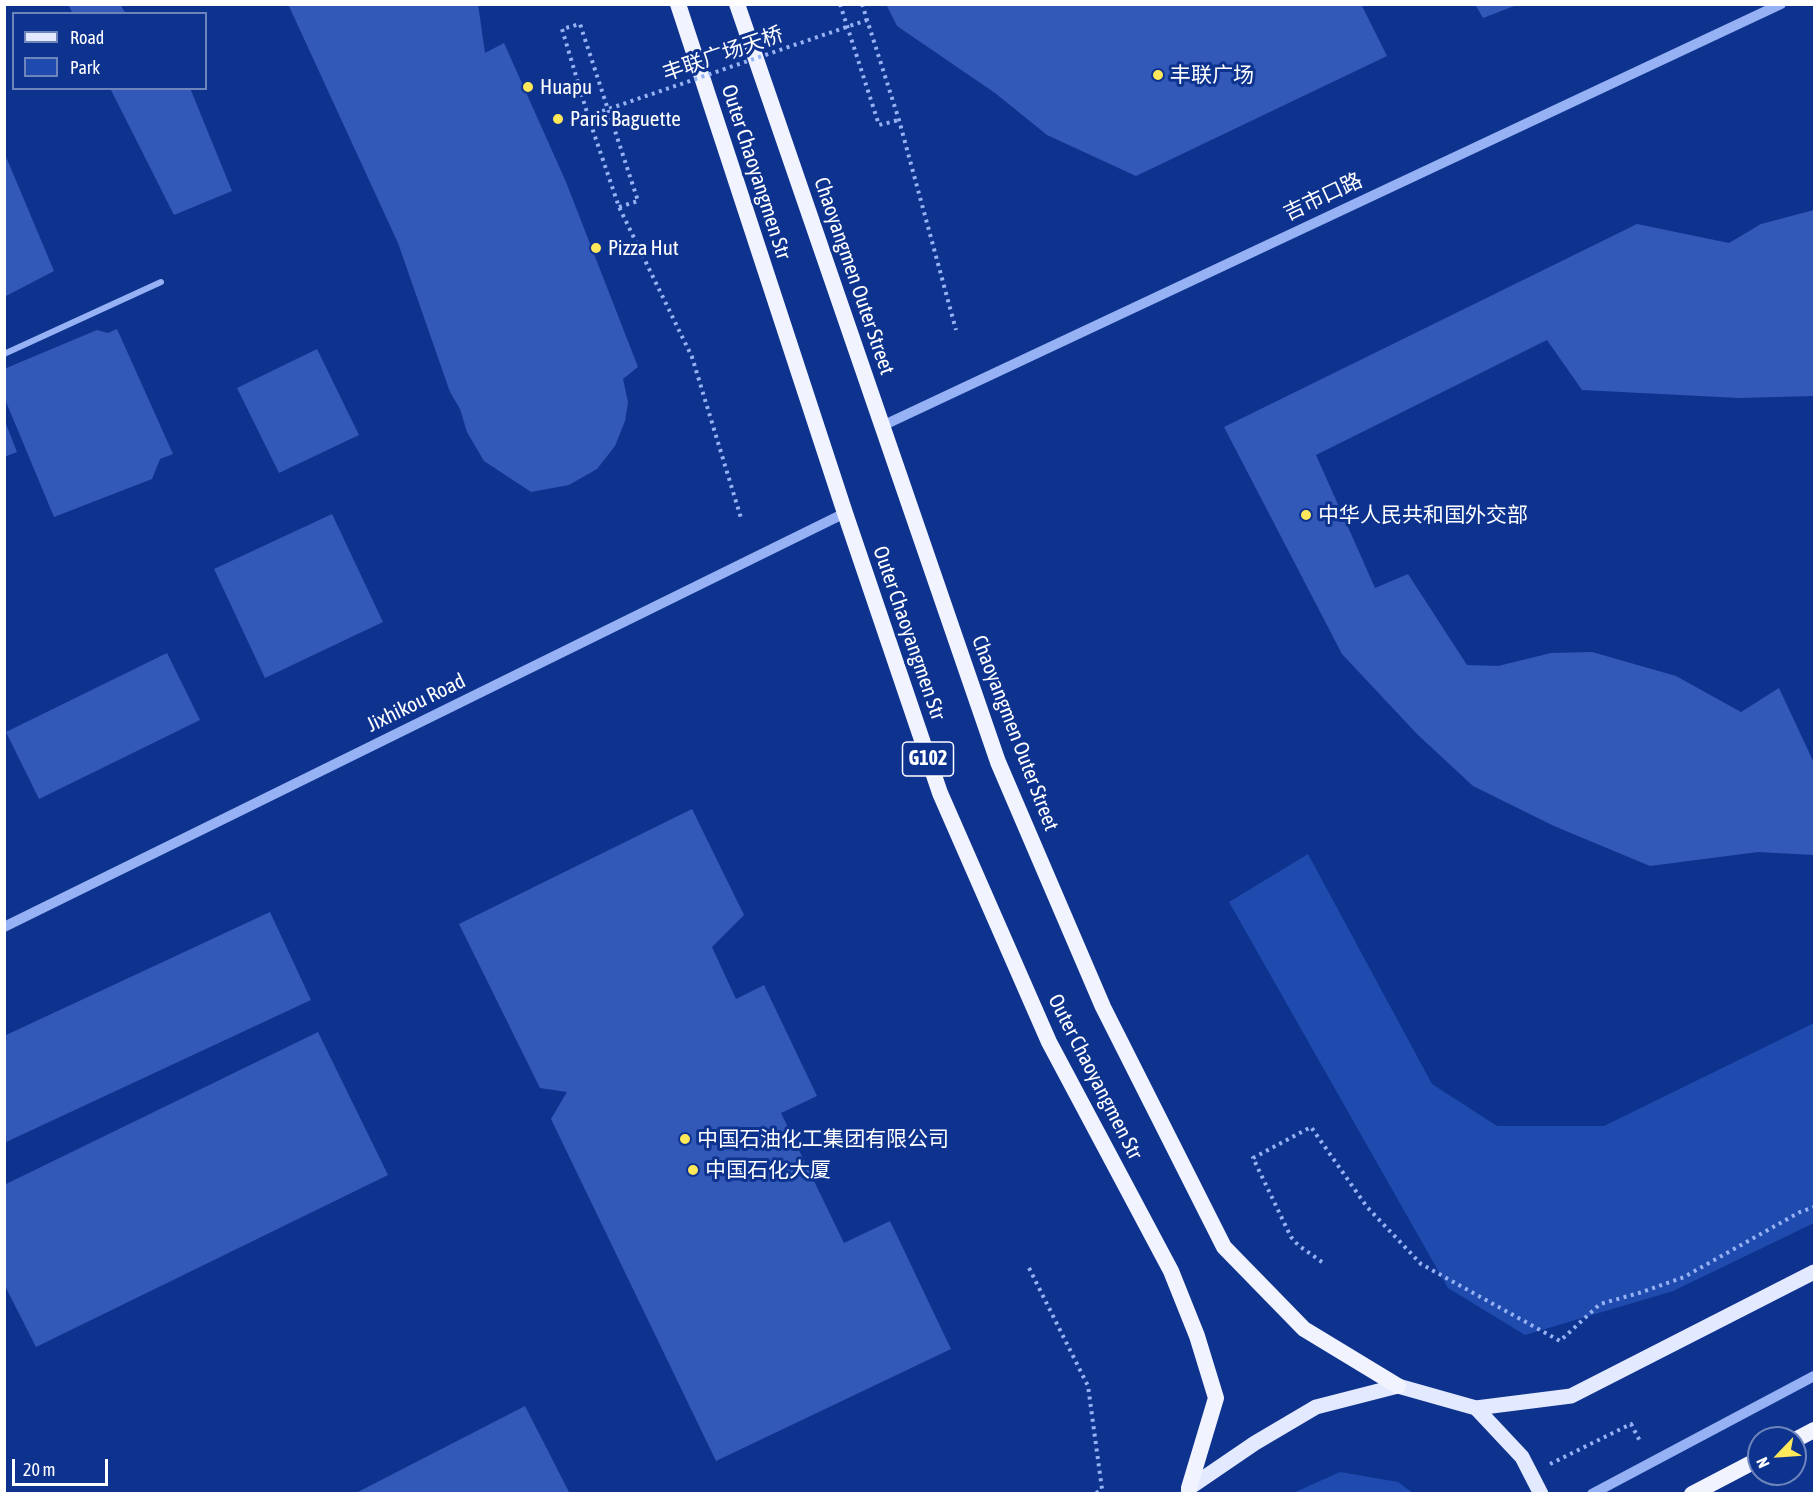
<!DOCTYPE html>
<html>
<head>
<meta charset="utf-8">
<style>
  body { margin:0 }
  #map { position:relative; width:1819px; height:1498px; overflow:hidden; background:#0e338f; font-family:"Asap Condensed",sans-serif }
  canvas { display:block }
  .frame { position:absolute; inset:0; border:6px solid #fff; pointer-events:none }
  .legend { position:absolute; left:12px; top:12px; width:195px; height:78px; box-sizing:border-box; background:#0e338f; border:2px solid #6e85bc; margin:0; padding:8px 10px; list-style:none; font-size:18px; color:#fff }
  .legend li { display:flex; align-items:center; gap:12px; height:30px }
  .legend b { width:30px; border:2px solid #6e85bc }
  .north { position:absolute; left:1747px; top:1426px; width:60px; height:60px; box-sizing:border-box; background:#0e338f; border:2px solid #6e85bc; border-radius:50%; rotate:245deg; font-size:16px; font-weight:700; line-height:24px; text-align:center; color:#fff }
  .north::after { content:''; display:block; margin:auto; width:21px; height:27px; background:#ffe859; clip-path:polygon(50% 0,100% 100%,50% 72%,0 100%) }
  .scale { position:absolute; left:12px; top:1459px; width:96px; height:27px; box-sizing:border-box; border:3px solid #fff; border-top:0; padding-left:8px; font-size:18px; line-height:21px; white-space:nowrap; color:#fff; -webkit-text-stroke:4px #0e338f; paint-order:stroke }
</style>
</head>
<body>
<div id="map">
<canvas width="1819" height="1498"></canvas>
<div class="frame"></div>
<ul class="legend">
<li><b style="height:8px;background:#e3e9ff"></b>Road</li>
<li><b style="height:16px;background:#1f4bae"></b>Park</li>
</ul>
<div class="north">N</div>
<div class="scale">20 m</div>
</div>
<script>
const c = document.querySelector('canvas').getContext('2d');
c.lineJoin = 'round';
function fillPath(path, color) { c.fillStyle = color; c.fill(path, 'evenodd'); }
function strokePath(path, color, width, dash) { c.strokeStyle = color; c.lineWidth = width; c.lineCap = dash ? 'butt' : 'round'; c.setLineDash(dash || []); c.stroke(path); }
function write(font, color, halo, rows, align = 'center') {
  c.font = font + ' "Asap Condensed","Noto Sans SC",sans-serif'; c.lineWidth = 6; c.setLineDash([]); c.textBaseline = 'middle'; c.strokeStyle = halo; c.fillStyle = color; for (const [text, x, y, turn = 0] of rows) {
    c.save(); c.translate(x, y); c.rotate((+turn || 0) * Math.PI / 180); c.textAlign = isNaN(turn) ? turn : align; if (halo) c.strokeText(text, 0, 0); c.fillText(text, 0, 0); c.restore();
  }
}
fillPath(new Path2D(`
  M1308,854L1432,1084L1497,1126H1604L1814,1023V1223L1673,1291L1525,1335L1448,1288L1229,902Z
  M1340,1472L1398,1482L1413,1493H1293Z`), '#1f4bae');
fillPath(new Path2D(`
  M68,4H120L126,14H73Z
  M288,4H478L485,53L504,43L566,182L638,367L623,379L628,402L625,421L615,446L597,469L569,485L531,492L484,461L467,432L460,409L450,392L398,243Z
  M886,4H1361L1387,56L1136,176L1047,135L995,93L897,26Z
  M1475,4H1517V5L1483,18Z
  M110,88H190L232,191L174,215Z
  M4,152L54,271L4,297Z
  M1814,210V396L1739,398L1582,390L1547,340L1316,455L1375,588L1408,574L1467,665L1498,666L1551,653L1592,652L1676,676L1741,712L1779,688L1814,763V855L1758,852L1650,866L1554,826L1473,786L1417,734L1342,654L1224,427L1637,224L1729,243L1761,224Z
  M117,329L173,454L160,459L152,479L54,517L4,397V369L97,330L108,333Z
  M317,349L359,435L279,473L237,388Z
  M4,419L17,452L4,457Z
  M332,514L383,622L265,678L214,569Z
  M167,653L200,720L39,799L6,732Z
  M692,809L744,915L712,947L736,999L764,985L817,1096L781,1113L844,1243L890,1221L951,1349L716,1461L551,1119L567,1092L540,1088L459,924Z
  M270,912L311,1000L4,1143V1036Z
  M318,1032L388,1175L36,1347L4,1284V1185Z
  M525,1406L570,1494H354Z`), '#3259b7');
strokePath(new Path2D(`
  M840,4L879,125L899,120
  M862,4L899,120L956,330
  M619,207L638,201L580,24L562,29L588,116L619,207L692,357L741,518
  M1322,1262L1298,1245L1291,1237L1253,1158L1311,1127L1367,1207L1421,1264L1560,1341L1600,1304L1639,1293L1684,1277L1800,1212L1814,1207
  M1029,1268L1088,1386L1102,1489L1095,1494
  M1550,1464L1631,1424L1641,1443`), '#96b2f4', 4, [3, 4.5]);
strokePath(new Path2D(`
  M4,354L161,282`), '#96b2f4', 6);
strokePath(new Path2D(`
  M882,426L1781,4
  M4,927L845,513
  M1592,1494L1814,1376`), '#96b2f4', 10);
strokePath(new Path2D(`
  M1476,1408L1522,1457L1541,1494
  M1188,1494L1189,1488L1255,1443L1316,1407L1398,1386L1476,1408L1571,1396L1814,1272`), '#e3e9ff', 15);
strokePath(new Path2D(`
  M678,4L845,513L940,793L1049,1042L1171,1271L1197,1336L1216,1398L1189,1488
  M737,4L998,762L1103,1007L1224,1247L1304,1329L1398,1386
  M1795,1440L1814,1430
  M1692,1494L1759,1459`), '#f1f4ff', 16);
strokePath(new Path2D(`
  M588,116L867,20`), '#96b2f4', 4, [3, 4.5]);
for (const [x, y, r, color] of [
  [1158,75,6,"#ffe859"],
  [528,87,6,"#ffe859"],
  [558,119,6,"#ffe859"],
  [596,248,6,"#ffe859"],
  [1306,515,6,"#ffe859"],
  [685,1139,6,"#ffe859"],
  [693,1170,6,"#ffe859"]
]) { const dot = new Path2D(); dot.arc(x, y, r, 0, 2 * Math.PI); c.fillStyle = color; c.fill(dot); strokePath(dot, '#0e338f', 2); }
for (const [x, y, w] of [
  [928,759,51]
]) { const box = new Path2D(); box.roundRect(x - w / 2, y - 17, w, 34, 4.5); c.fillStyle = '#0e338f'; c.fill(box); strokePath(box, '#fff', 1.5); }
write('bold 20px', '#fff', null, [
  ["G102",928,759]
]);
write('21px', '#fff', '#0e338f', [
  ["丰联广场天桥",723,54,-19],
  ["Outer Chaoyangmen Str",756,172,72],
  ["吉市口路",1323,197,-25],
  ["Chaoyangmen Outer Street",854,276,71],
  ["Outer Chaoyangmen Str",909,633,71],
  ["Jixhikou Road",416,703,-26],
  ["Chaoyangmen Outer Street",1015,733,69],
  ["Outer Chaoyangmen Str",1095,1077,63]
]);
write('21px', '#fff', '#0e338f', [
  ["丰联广场",1170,75],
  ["Huapu",540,87],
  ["Paris Baguette",570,119],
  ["Pizza Hut",608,248],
  ["中华人民共和国外交部",1318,515],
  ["中国石油化工集团有限公司",697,1139],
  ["中国石化大厦",705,1170]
], 'left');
</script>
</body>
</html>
